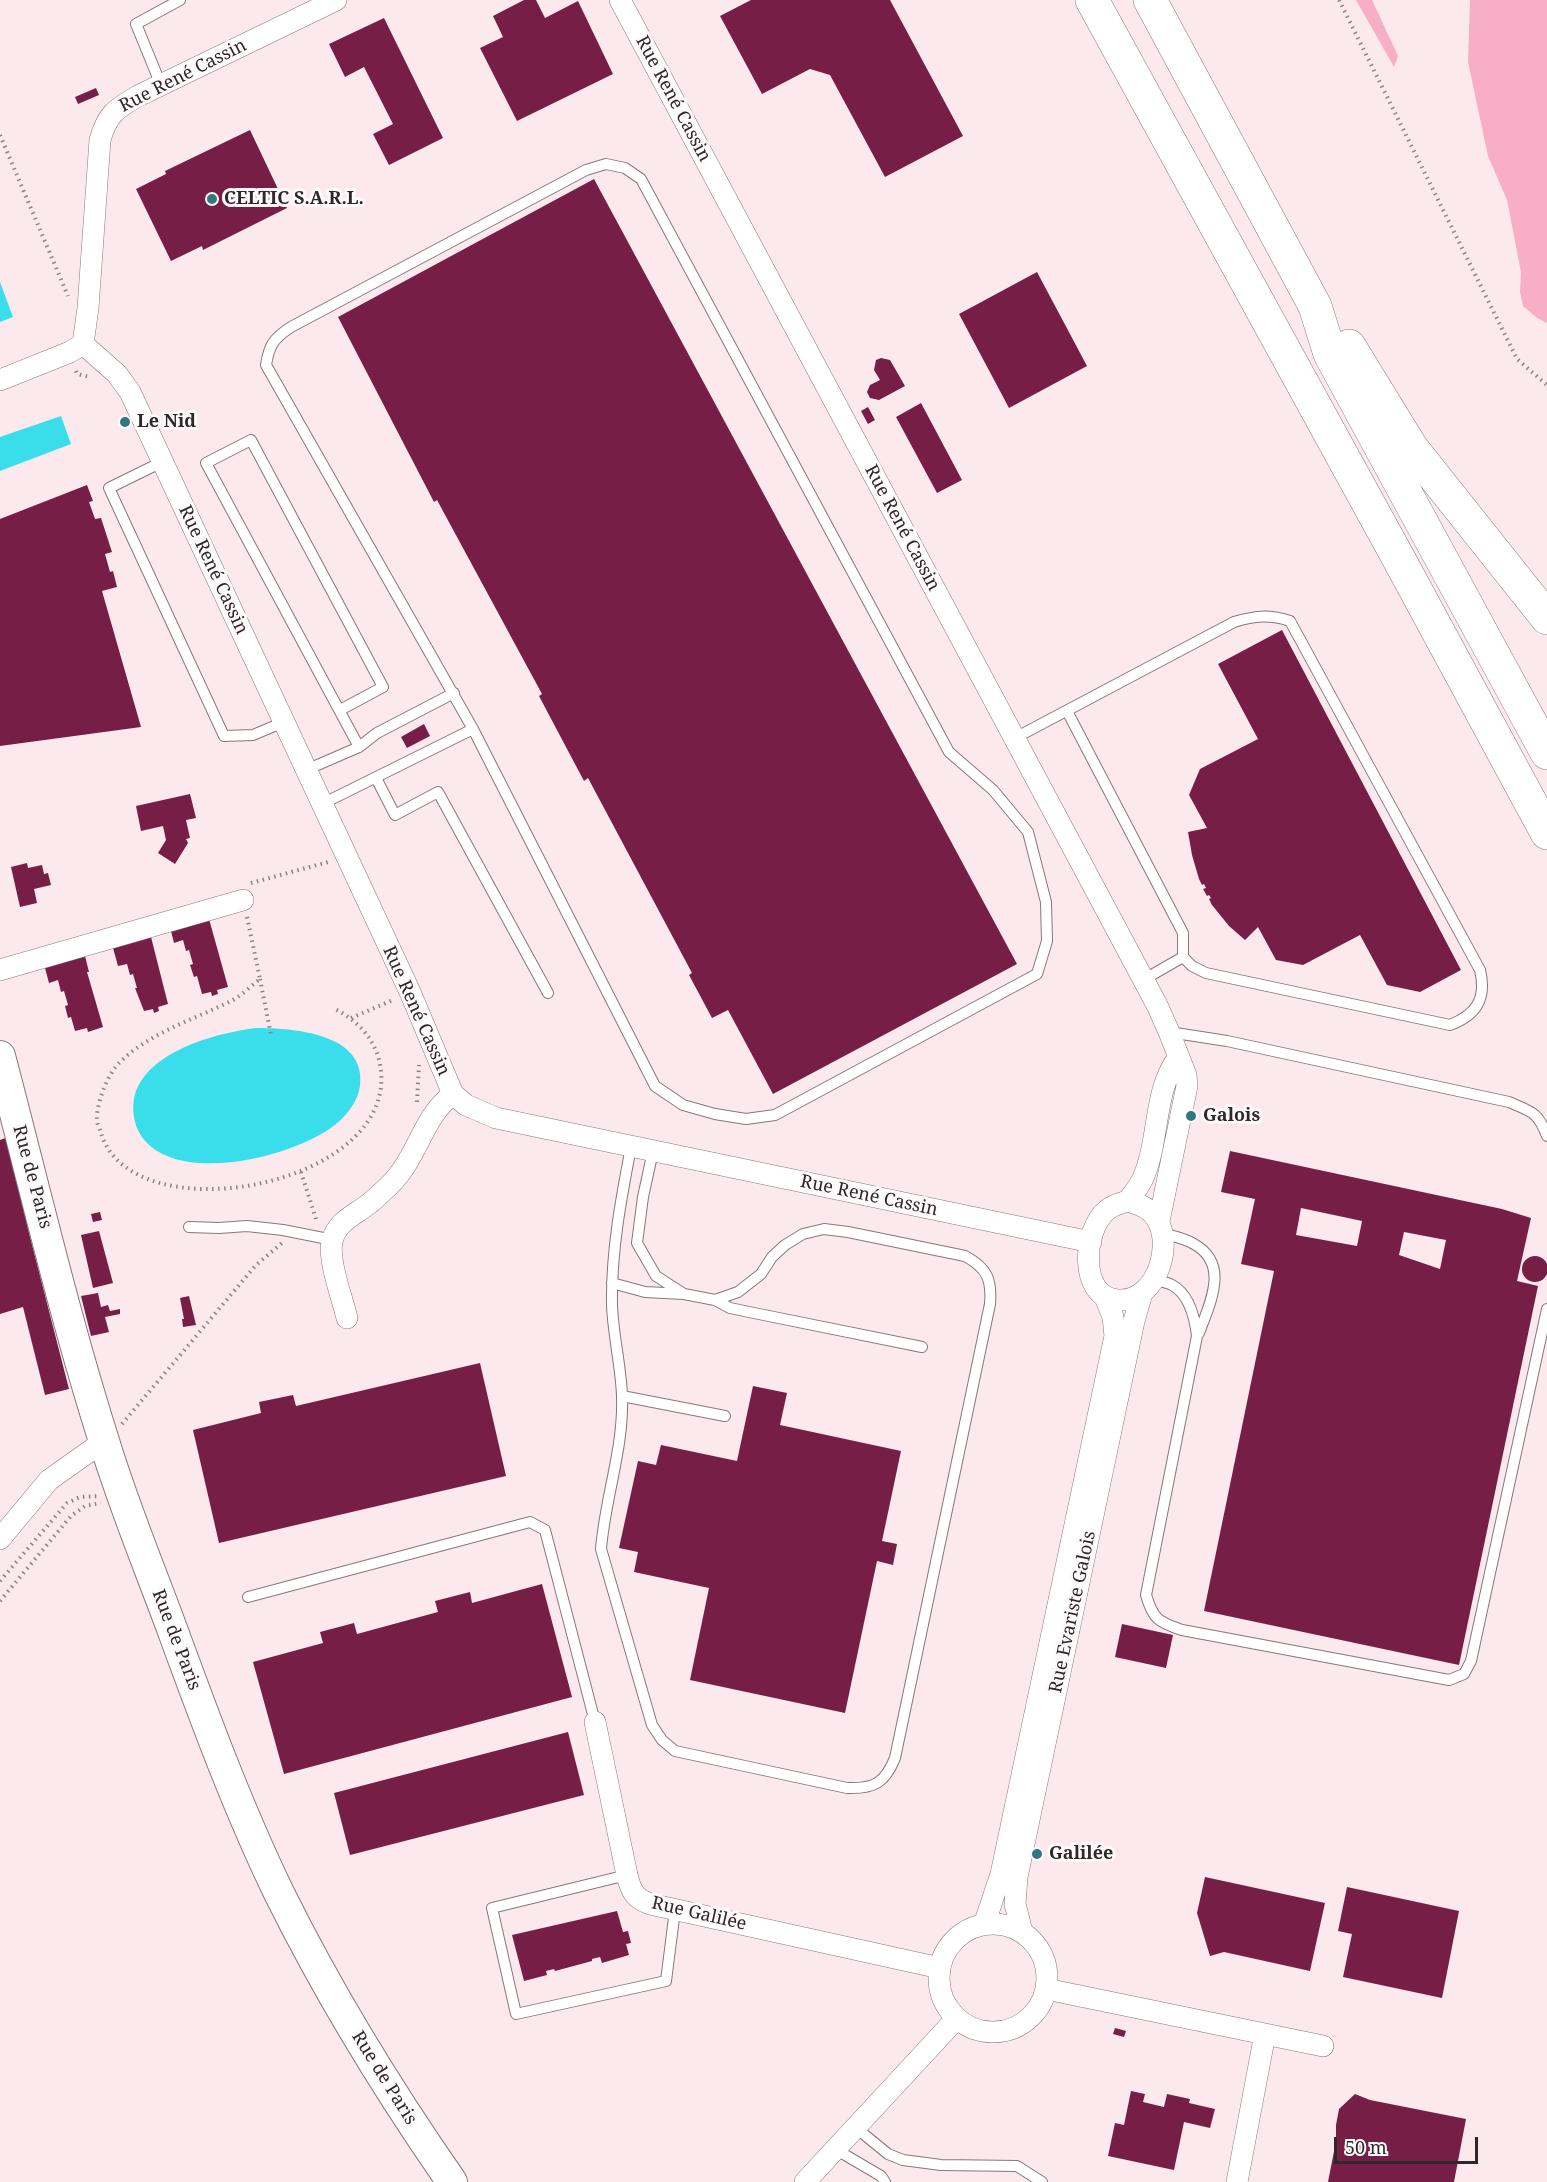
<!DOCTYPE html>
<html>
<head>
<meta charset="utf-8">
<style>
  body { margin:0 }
  #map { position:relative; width:1547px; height:2182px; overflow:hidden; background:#fce9ee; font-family:"Noto Serif",serif }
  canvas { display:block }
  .scale { position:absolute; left:1334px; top:2137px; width:144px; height:27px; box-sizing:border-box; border:3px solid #2f282a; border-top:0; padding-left:8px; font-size:18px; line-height:21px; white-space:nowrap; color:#2f282a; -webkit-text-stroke:4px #fefafc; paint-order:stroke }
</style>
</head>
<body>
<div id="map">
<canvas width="1547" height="2182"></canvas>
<div class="scale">50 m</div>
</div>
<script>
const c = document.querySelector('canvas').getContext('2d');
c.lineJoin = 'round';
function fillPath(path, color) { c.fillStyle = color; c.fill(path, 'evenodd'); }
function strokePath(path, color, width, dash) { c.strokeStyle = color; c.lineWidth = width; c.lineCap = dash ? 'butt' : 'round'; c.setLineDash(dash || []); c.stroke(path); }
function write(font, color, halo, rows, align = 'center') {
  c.font = font + ' "Noto Serif",serif'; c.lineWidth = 6; c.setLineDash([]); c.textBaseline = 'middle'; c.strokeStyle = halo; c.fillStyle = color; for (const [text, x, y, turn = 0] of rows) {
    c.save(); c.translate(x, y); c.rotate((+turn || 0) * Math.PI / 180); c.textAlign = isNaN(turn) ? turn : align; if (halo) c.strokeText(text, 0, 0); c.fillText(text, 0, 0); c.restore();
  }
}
fillPath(new Path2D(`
  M1356,0H1372L1398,56L1394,67Z
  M1470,0H1547V323L1537,318L1523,306L1520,292L1521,272L1507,200L1488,156L1468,62Z`), '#f8aec7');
fillPath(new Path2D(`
  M0,282L13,317L0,322Z
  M61,416L71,444L0,471V437Z
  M256,1028C293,1028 367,1033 360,1086C358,1101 347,1115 336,1124C296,1157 173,1188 140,1134C134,1124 132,1111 134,1099C143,1052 216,1033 256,1028Z`), '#3addea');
fillPath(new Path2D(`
  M524,0H536L545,18L578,1L613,74L517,121L480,48L503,37L493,16Z
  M751,0H890L963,136L885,177L830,75L810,69L762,94L720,16Z
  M384,18L443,138L389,165L373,134L393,124L364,67L345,77L329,44Z
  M96,88L99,95L78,104L75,97Z
  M250,130L287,208L203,250L202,246L171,261L136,189L166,174L165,171Z
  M594,179L1017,964L773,1094L728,1010L712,1018L689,975L692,973L588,778L584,781L539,696L542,694L437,500L434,502L338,317Z
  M1037,272L1087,366L1009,408L959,314Z
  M881,358L890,360L905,386L879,400L870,398L867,392L870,385L880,380L874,370L876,360Z
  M921,403L962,480L937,493L896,417Z
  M868,407L875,420L868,424L861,411Z
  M87,485L93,501L89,502L95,519L101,518L112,552L105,554L110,572L113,571L117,587L102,591L141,727L0,746V519Z
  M1282,630L1461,970L1420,992L1387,985L1360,935L1303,965L1276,960L1258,927L1245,940L1229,926L1212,905L1209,899L1211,898L1209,895L1207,896L1203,889L1206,888L1204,884L1202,885L1199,879L1192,855L1188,832L1207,828L1189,795L1200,769L1258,739L1218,664Z
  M424,724L430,736L407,748L401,737Z
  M190,794L196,818L186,820L190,838L186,839L188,843L175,864L158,853L166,840L163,826L141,831L136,806Z
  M27,863L28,868L42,865L44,874L48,873L51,885L34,889L37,903L20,907L11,867Z
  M209,919L228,987L217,990L218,994L212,996L211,992L202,994L197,976L194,977L190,965L193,964L189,950L186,951L183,940L174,943L171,931Z
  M151,937L168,1004L158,1007L159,1011L154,1013L153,1009L144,1011L135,988H137L133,974L130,975L127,964L118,966L113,948Z
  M85,956L89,972H87L103,1027L88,1032L87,1028L75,1031L71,1017L68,1018L65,1006L68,1005L64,991L61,992L58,980L49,983L45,968Z
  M8,1137L28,1229L69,1389L45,1395L23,1307L0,1314V1140Z
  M1230,1151L1502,1209L1531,1218L1517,1281L1538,1286L1459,1665L1204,1611L1274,1271L1241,1264L1255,1199L1221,1192ZM1301,1208L1362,1221L1357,1246L1296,1235ZM1404,1232L1446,1240L1440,1269L1399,1255Z
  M100,1212L102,1220L93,1222L91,1214Z
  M99,1231L113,1283L93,1288L81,1235Z
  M1522 1269a13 13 0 1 1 26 0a13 13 0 1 1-26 0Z
  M98,1293L101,1307L108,1305L110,1311L120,1309V1314L105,1317L109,1332L91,1336L81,1296Z
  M189,1296L196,1325L183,1327L182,1319H184L180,1298Z
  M480,1363L506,1476L219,1543L193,1430L261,1413L259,1402L293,1395L296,1406Z
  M753,1386L787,1393L780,1425L901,1451L882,1541L897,1544L893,1565L877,1561L845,1713L690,1680L709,1588L634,1572L638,1552L619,1548L638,1461L656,1465L661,1445L737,1461Z
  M542,1584L572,1697L284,1774L253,1662L323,1643L320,1632L354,1623L357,1634L438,1612L435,1601L470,1592L472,1603Z
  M1122,1624L1173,1635L1166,1668L1115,1657Z
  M568,1732L584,1795L350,1855L334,1793Z
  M1205,1877L1325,1903L1310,1971L1224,1952L1210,1956L1197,1913Z
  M1347,1887L1459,1911L1442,1998L1343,1977L1352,1934L1338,1931Z
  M617,1911L623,1932L628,1931L631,1943L626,1944L629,1955L602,1963L600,1957L592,1959V1961L555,1971L554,1969L546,1971L547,1975L524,1981L512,1935Z
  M1115,2028L1126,2031L1124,2037L1113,2034Z
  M1131,2091L1145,2094L1143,2102L1164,2107L1167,2094L1190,2099L1189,2103L1215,2109L1210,2128L1184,2122L1174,2170L1108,2156L1115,2123L1124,2125Z
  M1355,2094L1370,2100L1466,2119L1454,2182H1328L1336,2141V2125L1339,2109Z`), '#771e46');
const lane = new Path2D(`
  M161,85L136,24L180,0
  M606,164L625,168L641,179L949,752L993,790L1028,832L1046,902L1047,941L1037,974L775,1115L746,1119L715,1114L683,1105L655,1086L473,729L266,365C269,345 274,338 291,327L586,170Z
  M162,462L109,488L224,736L253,735L284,722
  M340,710L383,687L251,440L206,463L359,747
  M1067,711L1183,933V957
  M1015,738L1234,622C1254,616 1269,614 1290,621L1480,970C1487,999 1476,1015 1450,1025L1206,973L1192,966L1183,957L1143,980
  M306,770L359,747L377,733L454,693
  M376,778L395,815L438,792L548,993
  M322,804L473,729
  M1169,1032L1227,1041L1509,1102C1532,1112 1538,1112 1547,1136
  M631,1147C621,1199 611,1252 612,1305C613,1335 621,1366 622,1396C624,1448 605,1498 601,1549L652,1725L662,1740L675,1751L847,1788C874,1789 885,1783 895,1758L990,1304C992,1279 987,1268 965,1256L848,1232L824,1229L803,1234L785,1245L772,1257L761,1274L738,1292L715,1300
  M653,1151L643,1197L637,1243L656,1276L684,1294
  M189,1227L219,1228L247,1226L283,1230L333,1240
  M1162,1233C1172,1236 1184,1238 1194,1244C1230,1264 1210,1303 1199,1333
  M1153,1279C1159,1281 1166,1282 1172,1285C1189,1294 1195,1319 1197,1336L1146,1595C1153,1619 1158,1622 1182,1630L1449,1680L1464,1674L1471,1661L1547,1309
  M612,1283L645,1292L684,1294L715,1300L730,1308L754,1313L922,1347
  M622,1396L725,1416
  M248,1597L530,1522L545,1530L595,1722
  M627,1875L492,1908L516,2014L666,1981L675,1910
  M855,2127L888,2154L903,2160L941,2165L1017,2166L1042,2182
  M835,2149L881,2176L885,2182`);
const street = new Path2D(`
  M620,0L1157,1005L1169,1032L1186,1075L1187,1086L1159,1221
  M83,344L88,308L100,140C107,115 115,109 138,96L336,0
  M0,380L70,352L83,344L117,374L130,392L410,992L453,1094L466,1105L496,1118L1091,1242
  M0,970L243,900
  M1128,1201C1136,1204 1146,1206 1152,1213C1177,1238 1158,1303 1118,1300C1078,1298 1083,1229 1107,1210C1113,1205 1121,1203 1128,1201Z
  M1128,1201C1133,1193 1140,1186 1143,1178C1160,1140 1153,1091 1178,1058
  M347,1318C342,1297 328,1261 332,1241C337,1221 355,1215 370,1203C379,1195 389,1187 397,1177C419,1151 424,1116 453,1094
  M0,1539L49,1480L104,1441
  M595,1722L627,1875C631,1891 634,1898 650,1904L940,1968
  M939 1978a54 54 0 1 1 108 0a54 54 0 1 1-108 0Z
  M984,1925L1001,1874L1115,1336L1113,1317L1105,1297
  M1022,1932L1015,1904L1017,1877L1134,1321L1142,1293
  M1046,1989L1323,2046
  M805,2182L957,2018
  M1237,2182L1265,2034`);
const secondary = new Path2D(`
  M0,1056C34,1185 64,1315 104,1441C123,1504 148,1564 171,1626C204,1716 237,1806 279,1893C329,1994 388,2090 452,2182`);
const highway = new Path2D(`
  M1092,0L1400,561L1547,833
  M1150,0L1315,306L1330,354L1547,753
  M1349,346L1411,447L1547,618`);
strokePath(lane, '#87777c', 12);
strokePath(street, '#87777c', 22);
strokePath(secondary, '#87777c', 32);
strokePath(highway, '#87777c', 34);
strokePath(new Path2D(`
  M1339,0L1517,359L1547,385
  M0,135L68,296
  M76,371L77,374L90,377
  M251,883L328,862
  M247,917L260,979C251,986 241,996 231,1001C193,1020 151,1032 120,1062C108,1073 96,1104 97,1120C97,1124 100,1129 101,1133C131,1235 393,1188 381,1071C378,1042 360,1022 335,1009
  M260,979L271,1035
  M351,1018L393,1000
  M417,1102L419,1065
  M301,1172L316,1219
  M122,1424L256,1265L282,1243
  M0,1581L67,1503L80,1497L99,1496
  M0,1601L71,1516L85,1506L101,1503`), '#8e8184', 4, [1.5, 4.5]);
strokePath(lane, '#fff', 10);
strokePath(street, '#fff', 21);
strokePath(secondary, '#fff', 30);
strokePath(highway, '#fff', 33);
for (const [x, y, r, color] of [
  [212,199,6,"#2f787f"],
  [125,422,6,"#2f787f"],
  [1191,1116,6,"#2f787f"],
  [1037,1854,6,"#2f787f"]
]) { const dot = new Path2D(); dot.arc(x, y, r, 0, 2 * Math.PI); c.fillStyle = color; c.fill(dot); strokePath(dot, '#fefafc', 2); }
write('18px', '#2f282a', '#fefafc', [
  ["Rue René Cassin",183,76,-27],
  ["Rue René Cassin",673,99,62],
  ["Rue René Cassin",902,528,62],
  ["Rue René Cassin",213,570,65],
  ["Rue René Cassin",416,1011,66],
  ["Rue de Paris",32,1177,75],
  ["Rue René Cassin",869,1196,12],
  ["Rue Evariste Galois",1073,1612,-78],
  ["Rue de Paris",176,1640,69],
  ["Rue Galilée",699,1914,13],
  ["Rue de Paris",384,2078,58]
]);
write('bold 18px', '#2f282a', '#fefafc', [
  ["CELTIC S.A.R.L.",224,199],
  ["Le Nid",137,422],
  ["Galois",1203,1116],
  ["Galilée",1049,1854]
], 'left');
</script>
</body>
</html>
